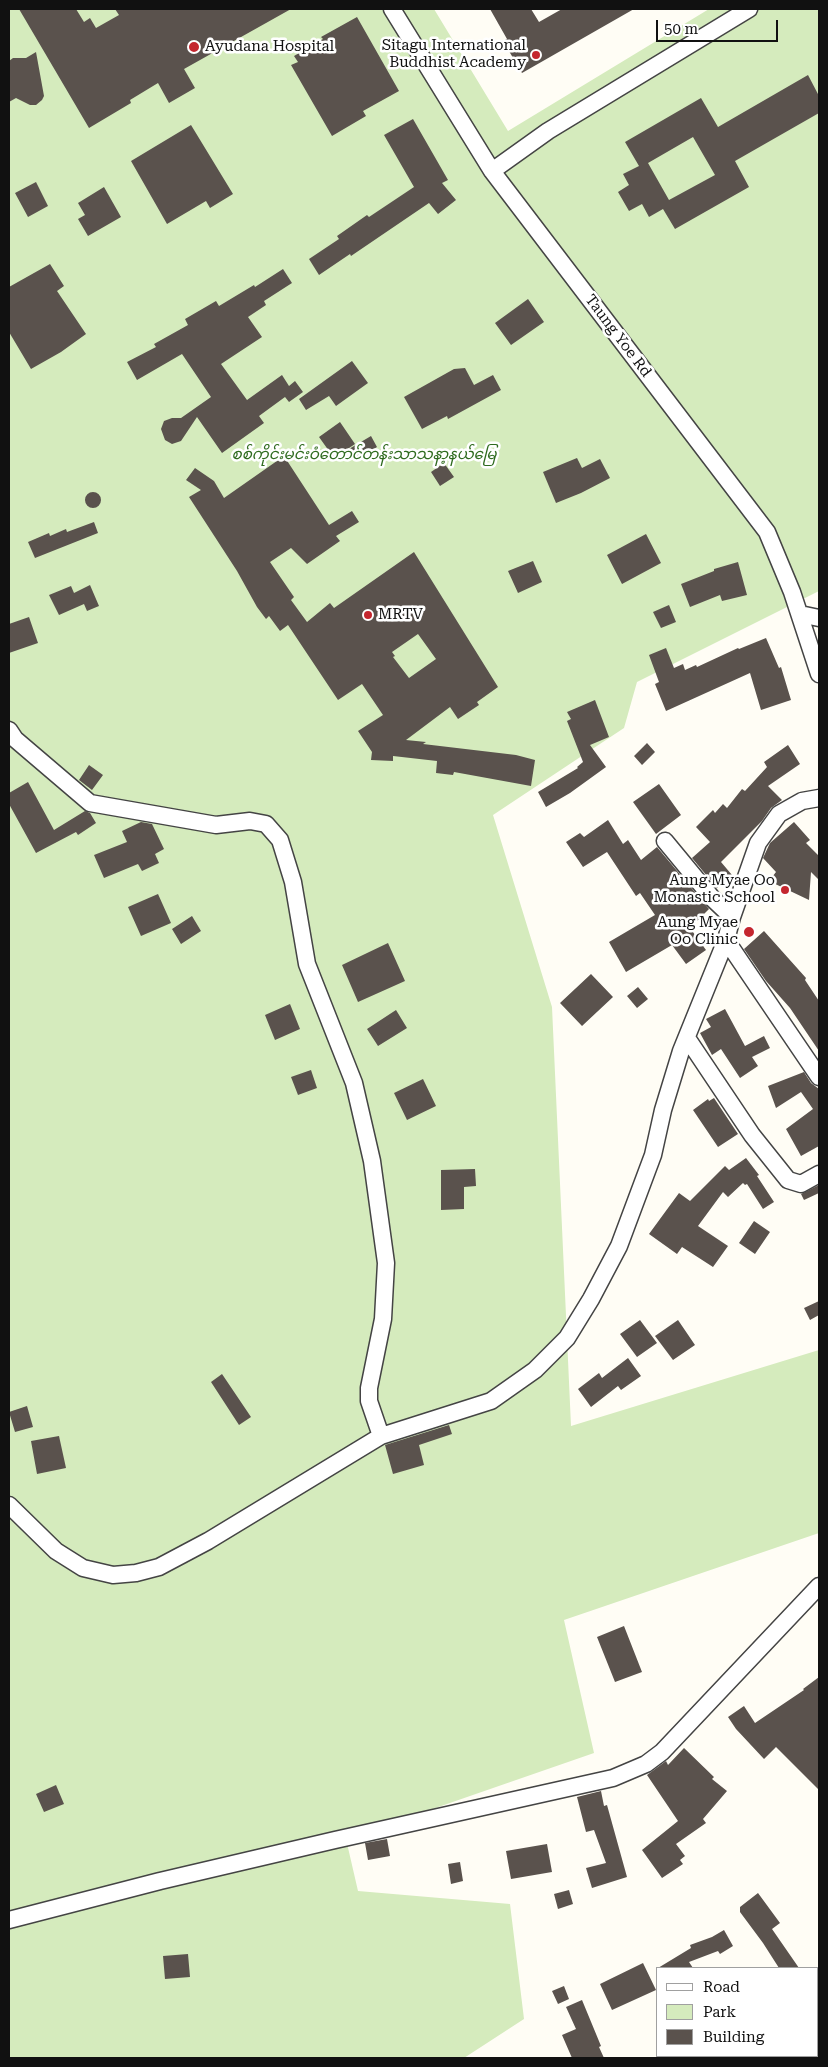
<!DOCTYPE html>
<html>
<head>
<meta charset="utf-8">
<style>
  body { margin:0 }
  #map { position:relative; width:828px; height:2067px; overflow:hidden; background:#fffdf5; font-family:"Roboto Serif",serif }
  canvas { display:block }
  .frame { position:absolute; inset:0; border:10px solid #111; pointer-events:none }
  .legend { position:absolute; left:656px; top:1967px; width:162px; height:90px; box-sizing:border-box; background:#fff; border:1px solid #a0a0a0; margin:0; padding:6px 9px; list-style:none; font-size:15px; color:#111 }
  .legend li { display:flex; align-items:center; gap:10px; height:25px }
  .legend b { width:25px; border:1px solid #a0a0a0 }
  .scale { position:absolute; left:656px; top:20px; width:122px; height:22px; box-sizing:border-box; border:2px solid #111; border-top:0; padding-left:6px; font-size:15px; line-height:18px; white-space:nowrap; color:#111; -webkit-text-stroke:4px #fff; paint-order:stroke }
</style>
</head>
<body>
<div id="map">
<canvas width="828" height="2067"></canvas>
<div class="frame"></div>
<ul class="legend">
<li><b style="height:6px;background:#fff"></b>Road</li>
<li><b style="height:14px;background:#d5ebbd"></b>Park</li>
<li><b style="height:14px;background:#5a524d"></b>Building</li>
</ul>
<div class="scale">50 m</div>
</div>
<script>
const c = document.querySelector('canvas').getContext('2d');
c.lineJoin = 'round';
function fillPath(path, color) { c.fillStyle = color; c.fill(path, 'evenodd'); }
function strokePath(path, color, width, dash) { c.strokeStyle = color; c.lineWidth = width; c.lineCap = dash ? 'butt' : 'round'; c.setLineDash(dash || []); c.stroke(path); }
function write(font, color, halo, rows, align = 'center') {
  c.font = font + ' "Roboto Serif","Noto Sans Myanmar",serif'; c.lineWidth = 5; c.setLineDash([]); c.textBaseline = 'middle'; c.strokeStyle = halo; c.fillStyle = color; for (const [text, x, y, turn = 0] of rows) {
    c.save(); c.translate(x, y); c.rotate((+turn || 0) * Math.PI / 180); c.textAlign = isNaN(turn) ? turn : align; if (halo) c.strokeText(text, 0, 0); c.fillText(text, 0, 0); c.restore();
  }
}
fillPath(new Path2D(`
  M9,9H434L508,131L709,9H819V591L637,682L624,728L493,815L552,1007L571,1426L819,1350V1533L564,1620L594,1753L346,1839L358,1891L510,1904L524,2019L464,2058H9Z`), '#d5ebbd');
fillPath(new Path2D(`
  M19,9H76L84,22L90,18L96,28L119,15L115,9H291L184,69L195,88L169,103L158,83L130,100L131,103L89,128Z
  M490,9H531L539,22L562,9H634L522,73L503,41L507,39Z
  M357,17L399,91L363,111L366,116L332,136L291,65L298,62L294,56L323,39L321,37Z
  M36,52L44,96L42,100L36,105H30L16,98L9,102V61L13,58H26Z
  M808,75L819,96V113L735,161L749,187L675,229L663,209L649,217L642,204L629,211L618,192L629,185L623,174L639,166L625,142L701,98L718,127ZM693,137L715,175L669,200L648,163Z
  M413,119L448,180L442,183L456,200L438,214L429,203L351,256L350,254L319,275L309,259L339,239L337,236L367,215L369,217L414,187L384,135Z
  M191,125L233,194L210,208L206,201L167,224L131,161Z
  M36,182L48,206L28,217L15,193Z
  M104,187L121,217L88,236L78,219L85,215L78,203Z
  M50,264L64,286L57,291L86,334L61,352L31,369L9,332V287Z
  M283,269L292,283L264,301L266,305L248,317L262,337L221,364L247,400L282,375L289,386L295,381L303,392L289,402L285,397L259,416L264,423L222,453L197,417L181,441L172,444L165,440L161,429L164,421L172,418H181L211,397L182,354L137,380L127,362L156,347L154,344L188,325L185,319L216,301L219,306L254,285L255,287Z
  M528,299L544,322L511,345L495,323Z
  M352,361L368,383L336,406L329,396L306,410L299,399Z
  M465,368L474,385L493,375L501,390L448,419L447,416L422,429L404,397L454,369Z
  M340,422L355,444L334,458L319,437Z
  M371,436L377,447L356,460L349,449Z
  M284,456L329,525L352,511L359,522L336,536L340,541L307,564L291,548L270,562L294,597L291,600L307,622L330,603L334,608L414,552L498,687L477,702L479,705L458,719L450,707L406,740L426,742L423,744L516,755L535,760L531,786L454,772L453,775L436,773L437,761L393,756V761L371,760L372,752L358,731L383,715L362,684L338,700L288,625L280,631L269,616L266,619L257,607L237,571L189,497L201,490L186,480L195,468L214,481L224,498ZM418,634L436,659L409,678L393,657L395,656L392,652Z
  M577,458L582,468L600,459L610,478L581,493L556,503L543,472Z
  M444,463L454,477L440,486L431,472Z
  M85 500a8 8 0 1 1 16 0a8 8 0 1 1-16 0Z
  M94,522L98,533L35,558L28,542L49,533L50,536L66,529L67,532Z
  M646,534L661,563L622,584L607,555Z
  M533,561L542,582L518,593L508,571Z
  M738,562L747,595L722,601L720,595L690,607L681,584L714,571V569Z
  M90,585L99,606L87,611L84,604L59,615L49,595L71,586L74,593Z
  M669,605L676,622L661,628L653,612Z
  M29,617L38,643L9,653V624Z
  M766,638L779,668L781,667L791,700L761,710L750,673L666,711L655,684L659,682L649,655L666,648L674,668L683,664L685,670L696,665L697,667L738,648L739,649Z
  M595,700L609,737L590,745L606,767L570,793L546,807L538,792L578,768L577,767L583,762L567,721L571,719L567,712Z
  M647,743L655,752L642,765L634,756Z
  M788,745L800,764L768,786L782,800L771,808L762,821L721,862L732,875L717,888L692,858L710,842L696,827L713,810L715,813L723,804L727,808L742,789L745,791L767,767L764,762Z
  M89,765L103,775L92,790L79,780Z
  M28,782L54,830L85,811L90,813L96,823L78,835L76,832L36,853L9,804V793Z
  M659,784L681,815L656,834L633,802Z
  M608,820L623,844L628,840L641,860L657,847L709,909L690,928L706,950L686,964L672,945L626,972L609,942L655,915L640,893L636,896L607,852L583,867L566,842L580,833L584,837Z
  M141,822L152,824L164,849L155,854L159,863L142,871L138,864L104,878L94,855L127,842L122,831Z
  M794,822L810,840L806,843L819,856V880L811,872L809,900L769,881L776,872L763,858L770,843Z
  M158,894L171,923L141,936L128,907Z
  M192,916L201,931L181,944L172,929Z
  M764,931L806,978L805,980L819,1001V1051L790,1008L766,981L744,949Z
  M388,943L405,981L358,1002L342,965Z
  M591,974L613,997L582,1026L560,1003Z
  M638,987L648,999L637,1008L627,996Z
  M290,1004L300,1029L275,1040L265,1015Z
  M725,1009L745,1046L764,1036L770,1048L752,1057L758,1066L740,1078L721,1049L712,1055L700,1033L711,1027L706,1019Z
  M396,1010L407,1028L378,1046L367,1029Z
  M311,1070L317,1088L298,1095L291,1077Z
  M804,1072L811,1083L819,1089V1146L801,1156L786,1129L813,1109L801,1092L776,1108L768,1086Z
  M423,1079L436,1106L407,1120L394,1093Z
  M714,1098L738,1134L718,1147L693,1110L708,1099L709,1101Z
  M746,1158L759,1175L757,1176L774,1202L763,1209L747,1184L745,1185L743,1183L728,1197L723,1192L698,1226L728,1246L713,1267L682,1247L677,1254L649,1234L679,1193L690,1201L725,1166L729,1170Z
  M475,1169L476,1186L464,1187V1209L441,1210V1170Z
  M819,1185V1193L804,1200L801,1194Z
  M754,1221L770,1232L755,1254L739,1243Z
  M819,1301V1315L810,1320L804,1308Z
  M640,1320L657,1343L637,1357L620,1334Z
  M678,1320L695,1345L673,1360L655,1336Z
  M628,1358L641,1376L621,1390L618,1386L591,1407L578,1389L599,1373L602,1378Z
  M222,1374L251,1417L239,1425L211,1382Z
  M27,1406L33,1427L15,1432L9,1412Z
  M449,1425L452,1434L419,1445L424,1465L393,1474L385,1445Z
  M59,1436L66,1468L37,1474L31,1441Z
  M624,1626L642,1672L615,1682L597,1637Z
  M819,1677V1790L776,1747L764,1759L736,1729L728,1717L744,1706L755,1723L804,1690L803,1689Z
  M684,1748L714,1777L712,1779L727,1791L703,1819L706,1823L676,1844L685,1856L680,1860L683,1864L662,1878L642,1850L678,1821L647,1775L666,1761L668,1765Z
  M56,1785L64,1804L44,1812L36,1794Z
  M601,1791L604,1806L607,1805L627,1877L592,1888L586,1868L606,1863L594,1830L586,1832L577,1797Z
  M387,1839L390,1856L368,1860L365,1843Z
  M547,1844L552,1872L511,1879L506,1851Z
  M460,1862L463,1881L451,1884L448,1864Z
  M569,1890L573,1904L558,1909L554,1894Z
  M758,1893L780,1923L772,1929L799,1968H779L763,1943L740,1912V1907Z
  M724,1930L733,1946L720,1954L718,1951L689,1962L693,1968H658L691,1948L690,1945L712,1937Z
  M188,1954L190,1977L165,1979L163,1956Z
  M643,1963L656,1990L612,2010L600,1984Z
  M564,1986L569,1999L558,2004L552,1991Z
  M582,2000L601,2046L599,2047L604,2058H572L562,2035L576,2029L566,2007Z`), '#5a524d');
const street = new Path2D(`
  M392,9L492,171L767,532L792,592L819,674
  M492,171L548,131L749,9
  M800,614L819,618
  M9,730L15,739L90,803L216,825L250,821L266,824L280,840L293,882L307,964L354,1083L372,1161L386,1263L383,1319L369,1388V1401L381,1436
  M665,841L713,899L732,917
  M726,940L819,1077
  M687,1038L752,1135L788,1180L801,1184L819,1174
  M9,1505L56,1551L83,1568L113,1575L136,1573L159,1567L208,1541L381,1436L491,1401L535,1370L567,1338L591,1299L619,1246L653,1155L663,1110L681,1051L726,940L732,917L758,843L779,814L802,801L819,798
  M9,1920L160,1881L335,1840L613,1778L646,1764L662,1752L819,1586
  M817,2011L819,2007
  M766,2058L771,2056`);
strokePath(street, '#444', 19);
strokePath(street, '#fff', 16);
for (const [x, y, r, color] of [
  [194,47,6,"#c4262e"],
  [536,55,5,"#c4262e"],
  [368,615,5,"#c4262e"],
  [785,890,5,"#c4262e"],
  [749,932,6,"#c4262e"]
]) { const dot = new Path2D(); dot.arc(x, y, r, 0, 2 * Math.PI); c.fillStyle = color; c.fill(dot); strokePath(dot, '#fff', 2); }
write('15px', '#111', '#fff', [
  ["Sitagu International",526,46],
  ["Buddhist Academy",526,63],
  ["Ayudana Hospital",205,47,"left"],
  ["MRTV",378,615,"left"],
  ["Aung Myae Oo",775,881],
  ["Monastic School",775,898],
  ["Aung Myae",738,923],
  ["Oo Clinic",738,940]
], 'right');
write('15px', '#111', '#fff', [
  ["Taung Yoe Rd",618,336,53]
]);
write('italic 15px', '#2f6b1f', '#fff', [
  ["စစ်ကိုင်းမင်းဝံတောင်တန်းသာသနာ့နယ်မြေ",364,455]
]);
</script>
</body>
</html>
